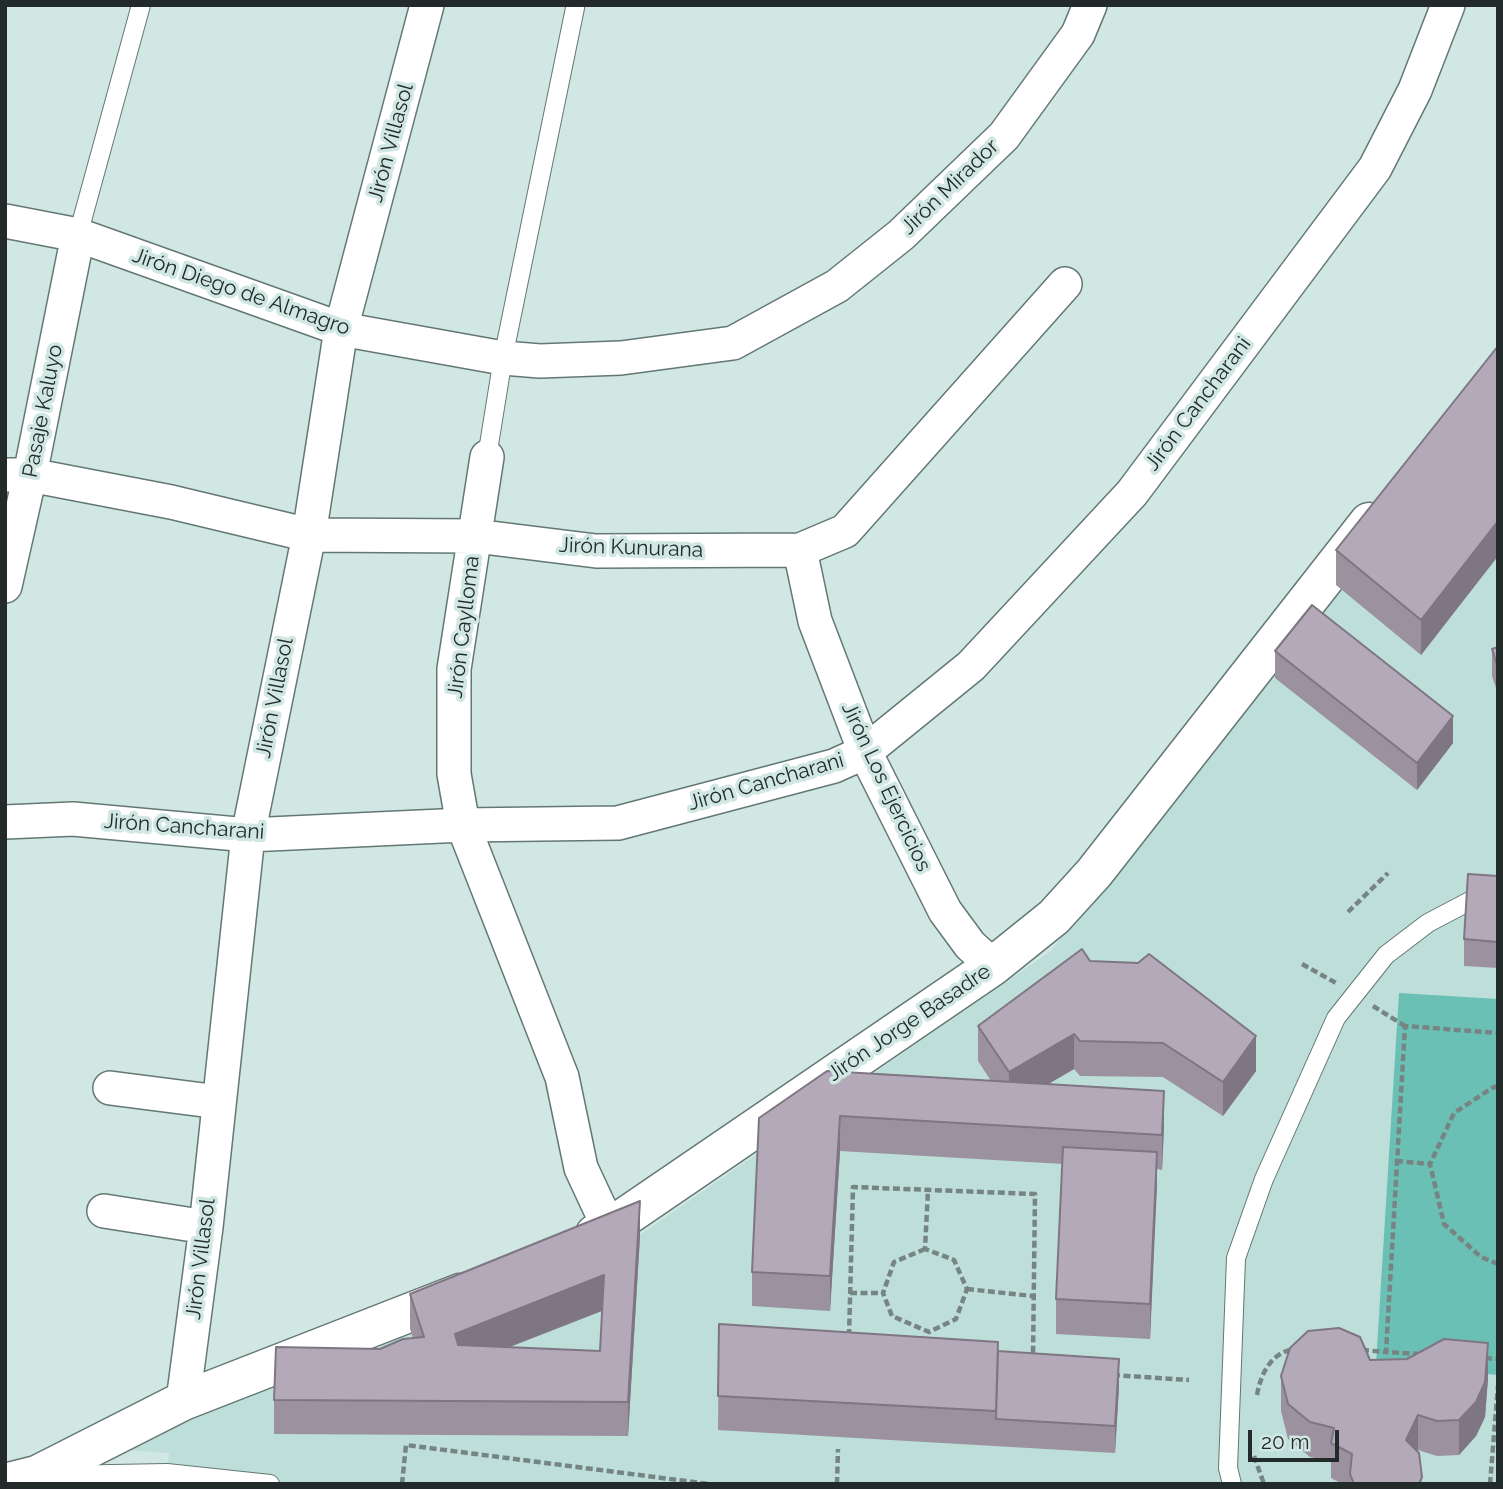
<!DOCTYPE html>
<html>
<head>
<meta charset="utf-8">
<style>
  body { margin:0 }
  #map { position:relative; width:1503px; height:1489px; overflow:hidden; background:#d1e7e3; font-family:Raleway,sans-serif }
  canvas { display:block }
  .frame { position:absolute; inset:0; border:7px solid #232b2a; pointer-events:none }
  .scale { position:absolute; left:1248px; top:1430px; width:91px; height:32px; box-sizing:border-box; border:4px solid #232b2a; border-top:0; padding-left:9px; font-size:21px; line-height:24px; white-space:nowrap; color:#232b2a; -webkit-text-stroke:5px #d1e7e3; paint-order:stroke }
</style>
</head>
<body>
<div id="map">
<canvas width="1503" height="1489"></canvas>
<div class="frame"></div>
<div class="scale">20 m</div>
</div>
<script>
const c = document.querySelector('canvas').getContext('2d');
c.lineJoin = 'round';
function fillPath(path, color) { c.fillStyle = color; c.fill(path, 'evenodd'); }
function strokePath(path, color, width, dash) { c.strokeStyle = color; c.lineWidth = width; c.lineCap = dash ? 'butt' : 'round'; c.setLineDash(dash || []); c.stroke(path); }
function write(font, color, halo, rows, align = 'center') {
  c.font = font + ' Raleway,sans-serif'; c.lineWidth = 7; c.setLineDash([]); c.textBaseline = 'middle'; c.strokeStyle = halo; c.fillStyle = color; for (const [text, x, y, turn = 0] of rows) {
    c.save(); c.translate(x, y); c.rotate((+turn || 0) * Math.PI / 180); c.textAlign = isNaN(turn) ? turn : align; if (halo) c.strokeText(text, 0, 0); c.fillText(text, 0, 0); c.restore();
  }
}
fillPath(new Path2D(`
  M1498,381V1484H166L169,1453L127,1450L124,1443L631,1241L1051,951L1101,883Z`), '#beded9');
fillPath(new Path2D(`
  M1399,993L1498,999V1375L1376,1364Z`), '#6bc0b5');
const service = new Path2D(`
  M78,235L141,5
  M487,457L503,358L575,8
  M57,1475L167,1473L270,1484
  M1232,1484L1228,1468L1236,1258L1264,1179L1336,1018L1386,955L1428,923L1485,893L1498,890`);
const minor = new Path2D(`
  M5,221L78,235L341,329L503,358L540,361L621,358L733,343L837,286L901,235L1004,136L1078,34L1090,5
  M487,457L454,669V774L463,825L562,1077L581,1168L609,1228
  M5,475H30L171,502L309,535L475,536L596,551L800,550L845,531L1065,284
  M800,550L815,621L865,752L945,911L970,945L993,966
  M5,586L30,475L78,235
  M5,822L73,819L248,835L463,825L618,823L834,766L865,752L971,666L1132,493L1375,168L1415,90L1448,5
  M110,1088L219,1102
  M104,1211L206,1227
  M183,1401L206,1227L248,835L309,535L341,329L427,5`);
const tertiary = new Path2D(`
  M595,1234L609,1228L993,966L1054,917L1094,873L1369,522
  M5,1483L37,1475L183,1401L460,1293`);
strokePath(service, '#637874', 20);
strokePath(minor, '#637874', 36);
strokePath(tertiary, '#637874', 41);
strokePath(new Path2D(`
  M1348,912L1388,873
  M1302,964L1336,983
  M1373,1006L1405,1026
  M1498,1086L1492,1088L1454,1113L1430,1164L1444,1224L1481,1257L1498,1264
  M1396,1161L1430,1164
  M925,1249L894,1262L883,1293L892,1316L929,1332L956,1319L967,1289L954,1260L925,1249L928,1190
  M967,1289L1032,1296
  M850,1293H883
  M849,1336L853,1187L1035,1194L1033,1357
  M1362,1350L1386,1352
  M1420,1354L1386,1352L1405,1026L1498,1033
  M1485,1358L1498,1359
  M1113,1375L1189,1380
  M1257,1395C1261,1373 1271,1353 1294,1349
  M1254,1456L1264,1484
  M402,1484L406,1445L709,1484
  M837,1484L838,1449
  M1490,1484L1498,1386`), '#768583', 4.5, [7, 3.5]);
strokePath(service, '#fff', 18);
strokePath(minor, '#fff', 33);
strokePath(tertiary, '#fff', 38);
fillPath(new Path2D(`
  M1498,346V556L1421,655L1336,585V550Z
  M1498,647V694L1492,676V649Z
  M1275,651L1453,743L1417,790L1275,678Z
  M1498,876V968L1464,966V939Z
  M1090,961L1256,1071L1223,1116L1163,1077L1080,1076L1074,1069L1048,1084L1164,1126L1162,1170L1157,1169L1150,1339L1056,1334V1299L1063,1164L840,1151L830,1311L752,1306V1272L759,1118L991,1081L978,1061V1026Z
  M640,1236L628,1436L274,1434V1400L380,1349L413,1338L410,1329V1294ZM602,1311L600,1351L510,1347Z
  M719,1324L998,1351L1119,1386L1115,1453L718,1430Z
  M1370,1360L1488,1378L1485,1417L1476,1436L1459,1455L1437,1456L1418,1450L1417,1452L1422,1484H1342L1331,1478V1462L1310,1457L1288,1439L1281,1411V1376Z`), '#9b919f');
fillPath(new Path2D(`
  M1498,521V556L1421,655V620Z
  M1453,716V743L1417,790V763Z
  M1074,1034V1069L1009,1107V1072Z
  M1256,1036V1071L1223,1116V1082Z
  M1164,1091V1126L1162,1170V1135Z
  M840,1116V1151L830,1311V1276Z
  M1157,1152V1187L1150,1339V1304Z
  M640,1201V1236L628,1436V1402Z
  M604,1275V1310L455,1368V1334Z
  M1488,1343V1378L1485,1417L1476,1436L1459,1455V1420Z
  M1119,1359V1386L1115,1453V1426Z
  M1418,1415V1450L1406,1475V1440Z`), '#7e7682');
const building = new Path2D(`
  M1498,346V521L1421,620L1336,550Z
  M1312,605L1453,716L1417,763L1275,651Z
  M1498,647V668L1492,649Z
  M1468,874L1498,876V942L1464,939Z
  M1082,949L1090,961L1138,963L1149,954L1256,1036L1223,1082L1163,1043L1080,1041L1074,1034L1009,1072L978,1026Z
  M827,1071L1164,1091L1162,1135L840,1116L830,1276L752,1272L759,1118Z
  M1063,1147L1157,1152L1150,1304L1056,1299Z
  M640,1201L628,1402L274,1400L276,1347L380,1349L403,1339L424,1337L410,1294ZM604,1275L600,1351L458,1345L455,1334Z
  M719,1324L998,1342L996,1411L718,1396Z
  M1339,1328L1360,1337L1370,1360L1407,1359L1444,1339L1488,1343L1485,1382L1476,1402L1459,1420L1437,1421L1418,1415L1406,1440L1419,1453L1422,1477L1419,1484H1354L1350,1474L1352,1454L1331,1443L1334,1428L1310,1422L1288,1404L1281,1376L1290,1348L1308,1331Z
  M998,1351L1119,1359L1115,1426L996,1419Z`);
fillPath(building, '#b4a9b9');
strokePath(building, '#7e7682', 2);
write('21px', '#232b2a', '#d1e7e3', [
  ["Jirón Villasol",391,143,-75],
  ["Jirón Mirador",950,187,-44],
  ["Jirón Diego de Almagro",241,292,19],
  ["Jirón Cancharani",1198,404,-53],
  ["Pasaje Kaluyo",43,411,-79],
  ["Jirón Kunurana",631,548,2],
  ["Jirón Caylloma",464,627,-83],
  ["Jirón Villasol",275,698,-79],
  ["Jirón Cancharani",766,782,-16],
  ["Jirón Los Ejercicios",886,787,65],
  ["Jirón Cancharani",184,827,4],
  ["Jirón Jorge Basadre",909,1023,-34],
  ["Jirón Villasol",201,1259,-83]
]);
</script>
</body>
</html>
